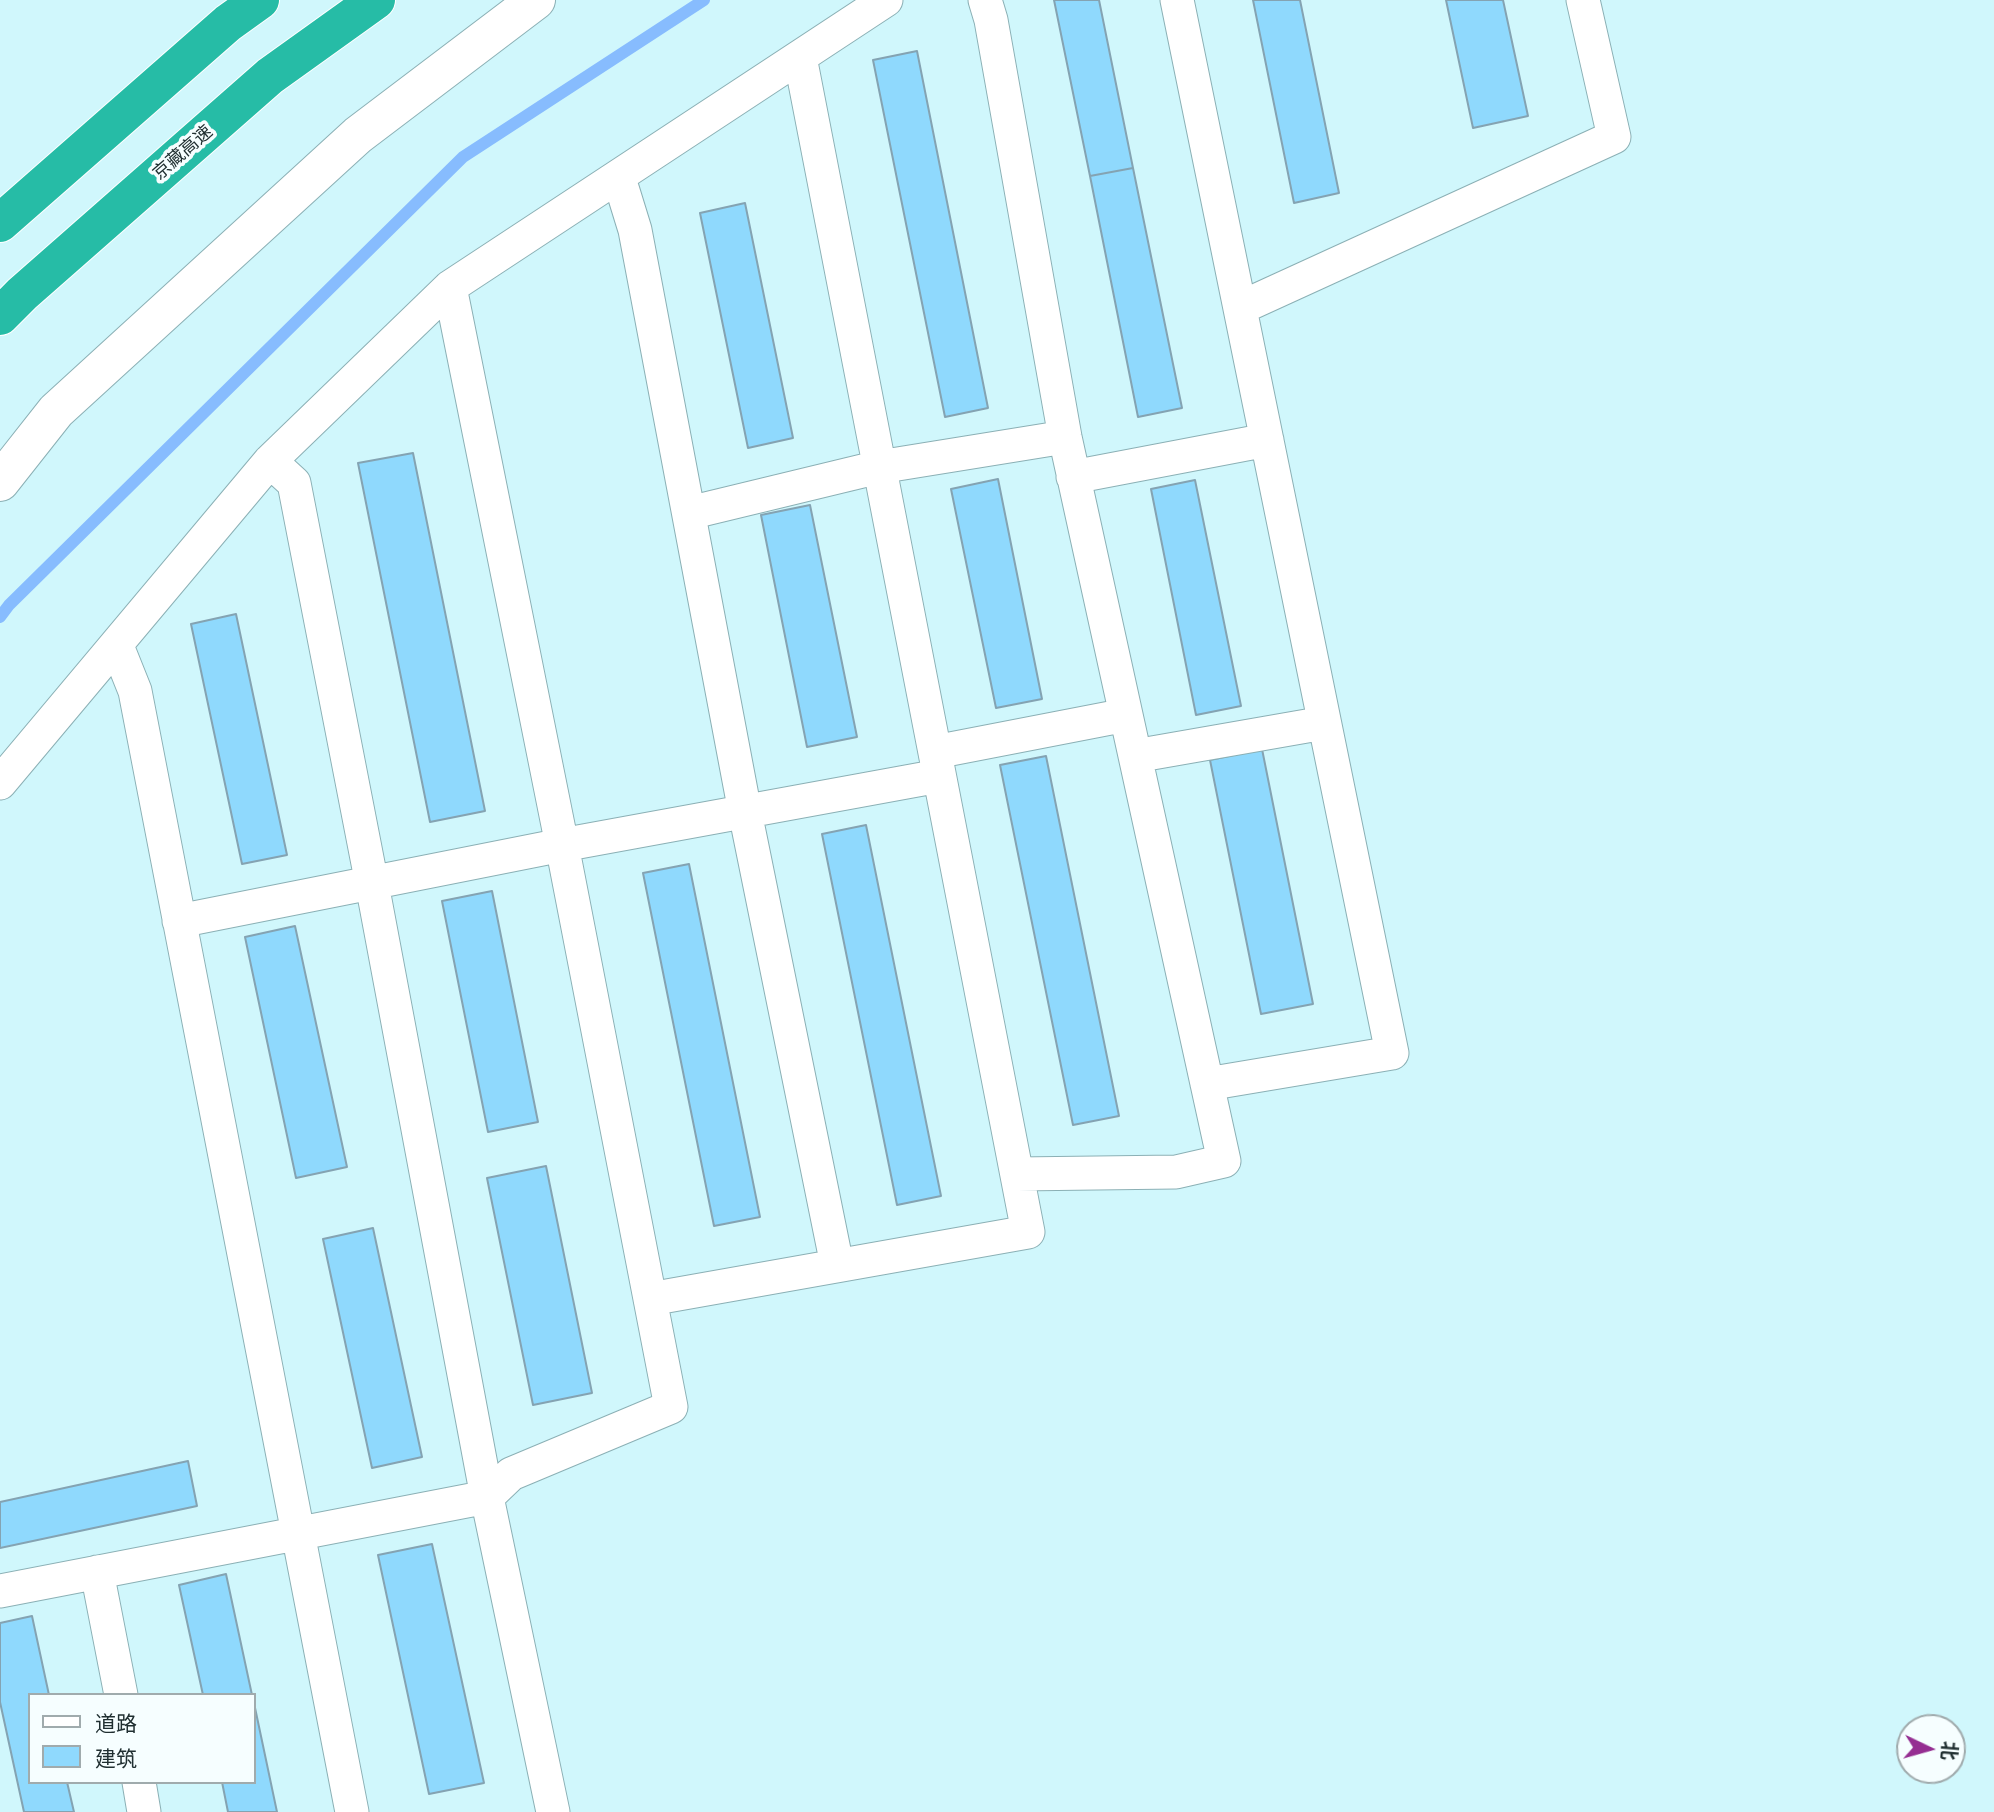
<!DOCTYPE html>
<html>
<head>
<meta charset="utf-8">
<style>
  body { margin:0 }
  #map { position:relative; width:1994px; height:1812px; overflow:hidden; background:#d0f7fc; font-family:Manrope,"Noto Sans SC",sans-serif }
  canvas { display:block }
  .legend { position:absolute; left:28px; top:1693px; width:228px; height:91px; box-sizing:border-box; background:#f6feff; border:2px solid #a0abad; margin:0; padding:9px 12px; list-style:none; font-size:21px; color:#202f31 }
  .legend li { display:flex; align-items:center; gap:14px; height:35px }
  .legend b { width:35px; border:2px solid #a0abad }
  .north { position:absolute; left:1896px; top:1714px; width:70px; height:70px; box-sizing:border-box; background:#f6feff; border:2px solid #a0abad; border-radius:50%; rotate:95deg; font-size:19px; font-weight:700; line-height:28px; text-align:center; color:#202f31 }
  .north::after { content:''; display:block; margin:auto; width:24px; height:32px; background:#952e92; clip-path:polygon(50% 0,100% 100%,50% 72%,0 100%) }
</style>
</head>
<body>
<div id="map">
<canvas width="1994" height="1812"></canvas>
<ul class="legend">
<li><b style="height:9px;background:#fff"></b>道路</li>
<li><b style="height:19px;background:#8fd9fd"></b>建筑</li>
</ul>
<div class="north">北</div>
</div>
<script>
const c = document.querySelector('canvas').getContext('2d');
c.lineJoin = 'round';
function strokePath(path, color, width, dash) { c.strokeStyle = color; c.lineWidth = width; c.lineCap = dash ? 'butt' : 'round'; c.setLineDash(dash || []); c.stroke(path); }
function fillPath(path, color) { c.fillStyle = color; c.fill(path, 'evenodd'); }
function write(font, color, halo, rows, align = 'center') {
  c.font = font + ' Manrope,"Noto Sans SC",sans-serif'; c.lineWidth = 7; c.setLineDash([]); c.textBaseline = 'middle'; c.strokeStyle = halo; c.fillStyle = color; for (const [text, x, y, turn = 0] of rows) {
    c.save(); c.translate(x, y); c.rotate((+turn || 0) * Math.PI / 180); c.textAlign = isNaN(turn) ? turn : align; if (halo) c.strokeText(text, 0, 0); c.fillText(text, 0, 0); c.restore();
  }
}
strokePath(new Path2D(`
  M0,617L9,605L463,157L704,0`), '#87bcfe', 12);
const building = new Path2D(`
  M1054,0H1099L1133,168L1090,176Z
  M1253,0H1300L1339,193L1294,203Z
  M1446,0H1503L1528,116L1473,128Z
  M917,51L988,408L945,417L873,60Z
  M1133,168L1182,408L1138,417L1090,176Z
  M745,203L793,438L748,448L700,213Z
  M413,453L485,811L430,822L358,463Z
  M998,479L1042,699L996,708L951,489Z
  M1195,480L1241,706L1196,715L1151,489Z
  M810,505L857,737L807,747L761,515Z
  M236,614L287,855L242,864L191,624Z
  M1262,749L1313,1004L1261,1014L1210,760Z
  M1046,756L1119,1116L1073,1125L1000,765Z
  M866,825L941,1196L897,1205L822,834Z
  M689,864L760,1217L714,1226L643,873Z
  M492,891L538,1122L488,1132L442,901Z
  M295,926L347,1167L296,1178L245,937Z
  M546,1166L592,1393L533,1405L487,1178Z
  M373,1228L422,1457L372,1468L323,1239Z
  M188,1461L197,1506L0,1548V1502Z
  M432,1544L484,1783L429,1794L378,1555Z
  M226,1574L252,1695H203L179,1585Z
  M32,1616L49,1695H30V1782H67L74,1812H24L0,1702V1623Z
  M254,1703L277,1812H228L222,1782H254Z`);
fillPath(building, '#8fd9fd');
strokePath(building, '#84a3b2', 2);
const minor = new Path2D(`
  M985,0L991,20L1065,437L1224,1161L1176,1172L1017,1174
  M1177,0L1392,1053L1207,1084
  M619,178L635,230L745,812L837,1265
  M1240,308L1614,137L1583,0
  M270,461L294,483L372,884L487,1497L553,1812
  M1073,477L1267,440
  M689,513L879,467L1065,437
  M117,646L135,691L352,1812
  M935,752L1126,715
  M1135,756L1324,723
  M0,783L270,461L450,287L886,0
  M179,921L562,845L939,776
  M650,1299L1028,1232L800,57
  M97,1572L121,1695
  M0,1591L487,1497L511,1474L671,1407L562,845L450,287
  M139,1782L144,1812`);
const tertiary = new Path2D(`
  M0,482L56,411L358,135L536,0`);
const motorway = new Path2D(`
  M0,223L228,23L260,0
  M0,316L22,294L270,76L376,0`);
strokePath(minor, '#8bb0b5', 35);
strokePath(tertiary, '#8bb0b5', 40);
strokePath(motorway, '#fff', 40);
strokePath(minor, '#fff', 33);
strokePath(tertiary, '#fff', 38);
strokePath(motorway, '#26bca6', 38);
write('18px', '#202f31', '#f6feff', [
  ["京藏高速",183,153,-41]
]);
</script>
</body>
</html>
